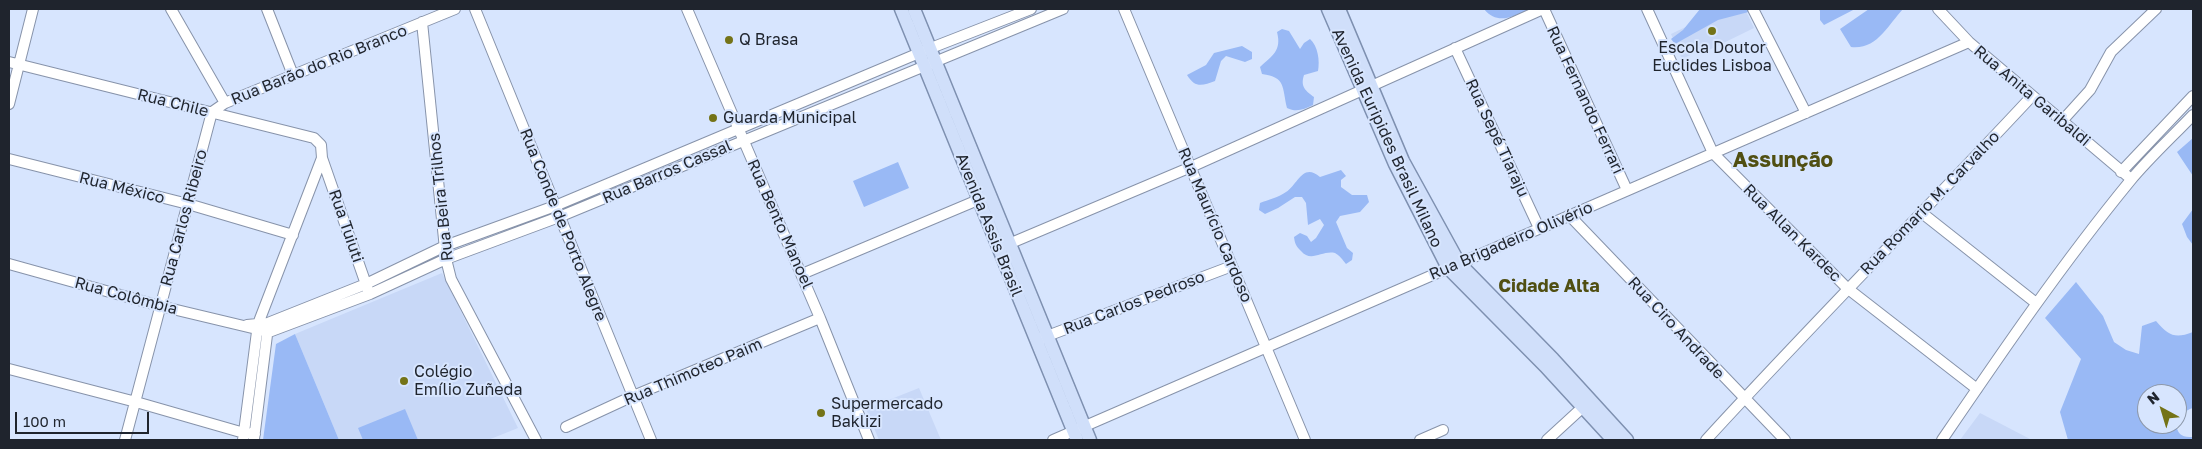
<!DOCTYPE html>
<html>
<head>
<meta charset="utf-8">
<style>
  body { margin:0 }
  #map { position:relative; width:2202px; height:449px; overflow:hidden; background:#d7e5fe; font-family:"Golos Text",sans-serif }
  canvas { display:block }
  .frame { position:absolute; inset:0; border:10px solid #1f242d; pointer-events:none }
  .north { position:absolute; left:2137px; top:384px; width:50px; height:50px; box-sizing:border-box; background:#d7e5fe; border:1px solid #8d98aa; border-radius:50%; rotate:321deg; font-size:14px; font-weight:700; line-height:20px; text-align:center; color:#1f242d }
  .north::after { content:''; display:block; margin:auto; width:18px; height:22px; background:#747317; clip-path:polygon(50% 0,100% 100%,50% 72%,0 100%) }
  .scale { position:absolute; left:15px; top:412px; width:134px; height:22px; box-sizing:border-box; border:2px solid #1f242d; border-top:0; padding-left:6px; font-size:15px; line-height:18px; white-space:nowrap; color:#1f242d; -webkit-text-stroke:4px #d7e5fe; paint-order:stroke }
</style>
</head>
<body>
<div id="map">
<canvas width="2202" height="449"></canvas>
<div class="frame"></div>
<div class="north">N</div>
<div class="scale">100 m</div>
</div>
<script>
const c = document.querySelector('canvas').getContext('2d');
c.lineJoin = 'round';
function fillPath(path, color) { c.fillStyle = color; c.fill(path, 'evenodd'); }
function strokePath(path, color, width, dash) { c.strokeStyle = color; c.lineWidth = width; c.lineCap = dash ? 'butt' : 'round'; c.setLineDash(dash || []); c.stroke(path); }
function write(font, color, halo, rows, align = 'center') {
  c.font = font + ' "Golos Text",sans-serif'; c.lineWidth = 4; c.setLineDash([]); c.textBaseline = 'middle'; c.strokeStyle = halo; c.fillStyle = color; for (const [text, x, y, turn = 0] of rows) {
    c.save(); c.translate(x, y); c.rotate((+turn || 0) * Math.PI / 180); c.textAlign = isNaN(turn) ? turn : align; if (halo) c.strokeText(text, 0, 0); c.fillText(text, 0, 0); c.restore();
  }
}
fillPath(new Path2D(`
  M1723,9H1745L1754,28L1705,52L1703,49L1682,59L1671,34Z
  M442,273L518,428L488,440H339L295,334Z
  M919,388L941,440H879L866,409Z
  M1980,413L2032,440H1960Z`), '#c8d8f7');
fillPath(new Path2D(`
  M1484,9H1531C1513,16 1498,26 1484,9Z
  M1700,9H1760L1718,20L1675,44L1671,39L1683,30Z
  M1820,9H1855L1824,25L1820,20Z
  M1869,9H1903C1888,25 1877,50 1851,47L1840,29Z
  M1282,29L1289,31L1300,49L1304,43L1310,39C1318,46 1320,61 1318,71L1304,75C1300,87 1306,91 1314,97L1313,105C1304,109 1297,113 1287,108C1282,87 1286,77 1262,74L1260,67C1272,56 1282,51 1277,32Z
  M1242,46L1252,52V59L1245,62L1226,56L1221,61L1215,81C1202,86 1195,88 1187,75L1206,65L1214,53Z
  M2193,138V176L2177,152Z
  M898,162L909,188L864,207L853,181Z
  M1341,170L1346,176L1341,180V187L1352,195H1367L1369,202L1360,212L1340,216L1336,222L1347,248L1353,253L1352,260L1346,264C1343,260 1339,255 1335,253C1322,250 1311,263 1301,251C1296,246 1295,244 1294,237L1300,233L1307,236L1311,242L1316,238L1324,225L1320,219L1308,225L1306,203L1302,197H1295L1278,208L1265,214L1259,210L1260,203C1268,200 1279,197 1286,192C1298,184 1303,162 1320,177Z
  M2193,209V245L2187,237L2182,224Z
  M2076,282L2103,316L2114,342L2126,350L2139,354L2142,326L2156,321C2169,336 2175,339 2193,332V408C2184,410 2180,418 2176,426C2179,436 2183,437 2193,437V440H2068L2060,412L2081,359L2045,318ZM2147,394H2177V424H2147Z
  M295,334L339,440H263L276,344Z
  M405,409L418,440H363L358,428Z`), '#99b9f5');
const minor = new Path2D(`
  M171,9L225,103
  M267,9L293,75
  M475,9L651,440
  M687,9L820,318L869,440
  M1124,9L1305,440
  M1544,9L1627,190
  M1647,9L1713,153L1847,288L1977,389
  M1753,9L1806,113
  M1938,9L1969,42L2131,179
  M422,22L446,259L451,279L536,440
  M1455,48L1539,228
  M9,62L314,138L321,145L322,158L368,290
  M9,104L33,9
  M2062,121L2090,90L2111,52L2156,9
  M9,159L188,204L293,235
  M2121,172L2193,96
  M1922,213L2036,303
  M1569,215L1785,440
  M1004,246L1191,167L1543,9
  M9,264L160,306L269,332L370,294L446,259L559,217L1063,9
  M802,274L985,197
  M247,325L268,323L366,284L445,246L555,206L931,48L1031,9
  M1042,338L1232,266
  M9,369L136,402L244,433L255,434
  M566,427L633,396L820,318
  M254,439L268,327
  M125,440L212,112L225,103L455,9
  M243,440L258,324L322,158
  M1053,440L1969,42
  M1420,440L1443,430
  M1547,440L1583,407
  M1706,440C1812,324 1924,212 2032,96
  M1942,440C2002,352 2062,264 2130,181C2149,158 2172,137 2193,115`);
const major = new Path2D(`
  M901,9L1077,440
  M914,9L1090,440
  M1328,9L1395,164L1448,268L1545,366L1613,440
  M1339,9L1403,161L1459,263L1553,359L1627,440`);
strokePath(minor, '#8793aa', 12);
strokePath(major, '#7e90b0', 15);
strokePath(minor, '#fff', 10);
strokePath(major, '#d0dffa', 12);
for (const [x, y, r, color] of [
  [1712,31,5,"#747317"],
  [729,40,5,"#747317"],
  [713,118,5,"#747317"],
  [404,381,5,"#747317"],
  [821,413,5,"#747317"]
]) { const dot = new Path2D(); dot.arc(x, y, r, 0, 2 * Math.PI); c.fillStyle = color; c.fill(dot); strokePath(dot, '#d7e5fe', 2); }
write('16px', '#1f242d', '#d7e5fe', [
  ["Q Brasa",739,40],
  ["Escola Doutor",1712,48,"center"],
  ["Euclides Lisboa",1712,66,"center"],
  ["Guarda Municipal",723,118],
  ["Colégio",414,372],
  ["Emílio Zuñeda",414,390],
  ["Supermercado",831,404],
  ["Baklizi",831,422]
], 'left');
write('16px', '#1f242d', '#d7e5fe', [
  ["Rua Barão do Rio Branco",319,65,-22],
  ["Rua Anita Garibaldi",2032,96,40],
  ["Rua Fernando Ferrari",1585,100,65],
  ["Rua Chile",173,103,14],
  ["Avenida Euripides Brasil Milano",1387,138,65],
  ["Rua Sepé Tiaraju",1497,138,65],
  ["Rua Barros Cassal",667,172,-23],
  ["Rua México",122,188,14],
  ["Rua Beira Trilhos",441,197,-96],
  ["Rua Romario M. Carvalho",1930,203,-46],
  ["Rua Carlos Ribeiro",184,218,-75],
  ["Rua Bento Manoel",780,224,66],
  ["Rua Conde de Porto Alegre",563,225,68],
  ["Avenida Assis Brasil",989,225,68],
  ["Rua Maurício Cardoso",1215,225,67],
  ["Rua Tuiuti",346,226,71],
  ["Rua Allan Kardec",1792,233,45],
  ["Rua Brigadeiro Olivério",1511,241,-23],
  ["Rua Colômbia",126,296,15],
  ["Rua Carlos Pedroso",1134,303,-21],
  ["Rua Ciro Andrade",1676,328,47],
  ["Rua Thimoteo Paim",693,372,-23]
]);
write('bold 18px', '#504f12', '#d7e5fe', [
  ["Cidade Alta",1549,286]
]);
write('bold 21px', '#504f12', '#d7e5fe', [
  ["Assunção",1783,160]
]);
</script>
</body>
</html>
